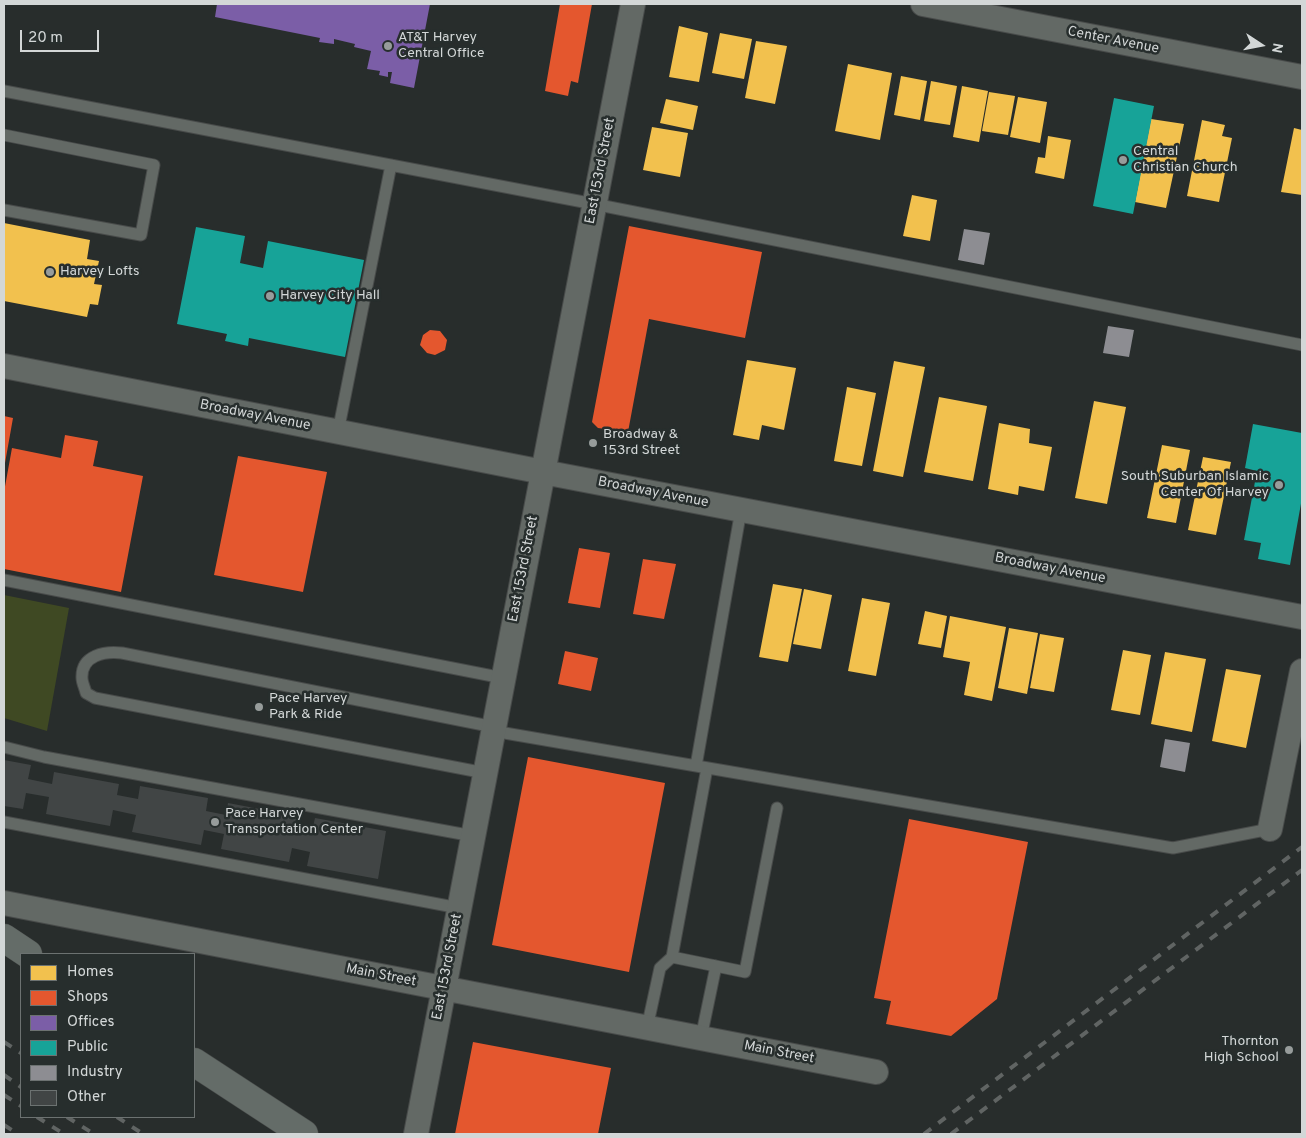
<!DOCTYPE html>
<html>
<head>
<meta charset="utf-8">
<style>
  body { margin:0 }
  #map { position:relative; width:1306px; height:1138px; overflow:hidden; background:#282d2c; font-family:Overpass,sans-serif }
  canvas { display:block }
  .frame { position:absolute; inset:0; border:5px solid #d3d7d7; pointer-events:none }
  .legend { position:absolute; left:20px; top:953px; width:175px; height:165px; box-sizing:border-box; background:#272e2d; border:1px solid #6c7271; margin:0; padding:6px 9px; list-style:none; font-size:15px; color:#d3d7d7 }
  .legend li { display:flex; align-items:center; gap:10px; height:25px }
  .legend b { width:25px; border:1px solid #6c7271 }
  .north { position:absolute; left:1236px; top:20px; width:50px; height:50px; -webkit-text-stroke:4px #272e2d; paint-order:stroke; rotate:101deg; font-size:14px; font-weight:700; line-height:20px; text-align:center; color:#d3d7d7 }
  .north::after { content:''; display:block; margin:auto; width:18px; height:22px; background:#d3d7d7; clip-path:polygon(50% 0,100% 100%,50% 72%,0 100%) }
  .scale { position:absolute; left:20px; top:30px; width:79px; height:22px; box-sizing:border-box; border:2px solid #d3d7d7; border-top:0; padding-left:6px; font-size:15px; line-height:18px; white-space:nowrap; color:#d3d7d7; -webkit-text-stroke:4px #272e2d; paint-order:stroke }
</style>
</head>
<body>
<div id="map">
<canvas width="1306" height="1138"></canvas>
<div class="frame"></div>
<ul class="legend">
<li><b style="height:14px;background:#f2c14e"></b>Homes</li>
<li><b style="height:14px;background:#e4572e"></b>Shops</li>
<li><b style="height:14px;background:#7b5ea7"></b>Offices</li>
<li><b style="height:14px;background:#17a398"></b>Public</li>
<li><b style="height:14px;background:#8d8d92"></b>Industry</li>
<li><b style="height:14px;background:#414545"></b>Other</li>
</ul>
<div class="north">N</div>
<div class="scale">20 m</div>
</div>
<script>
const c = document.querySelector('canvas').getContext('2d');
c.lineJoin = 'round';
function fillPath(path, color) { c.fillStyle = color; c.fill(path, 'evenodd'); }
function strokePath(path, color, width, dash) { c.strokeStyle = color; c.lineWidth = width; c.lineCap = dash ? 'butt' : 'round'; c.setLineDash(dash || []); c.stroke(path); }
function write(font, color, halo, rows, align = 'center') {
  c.font = font + ' Overpass,sans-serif'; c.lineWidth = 5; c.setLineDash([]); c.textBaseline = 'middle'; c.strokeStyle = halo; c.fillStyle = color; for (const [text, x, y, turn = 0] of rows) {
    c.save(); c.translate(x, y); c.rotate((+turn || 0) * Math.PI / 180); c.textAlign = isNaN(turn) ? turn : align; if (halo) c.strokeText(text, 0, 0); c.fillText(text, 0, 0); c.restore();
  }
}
fillPath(new Path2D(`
  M4,595L69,608L47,731L4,718Z`), '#3f4923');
fillPath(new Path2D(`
  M679,26L708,33L699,82L669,77Z
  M720,33L752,39L744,79L712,73Z
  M756,41L787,46L775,104L745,98Z
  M848,64L892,73L880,140L835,131Z
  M901,76L927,81L920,120L894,115Z
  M931,81L957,86L950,125L924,121Z
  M962,86L988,91L979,142L953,137Z
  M989,92L1015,96L1008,135L982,131Z
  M1018,97L1047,102L1040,143L1010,137Z
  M666,99L698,106L693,130L660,123Z
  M1151,119L1184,124L1166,208L1135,202Z
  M1202,120L1225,125L1222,136L1232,138L1219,202L1187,196Z
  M652,127L688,133L680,177L643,170Z
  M1294,128L1302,130V195L1281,192Z
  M1048,136L1071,140L1064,179L1035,173L1038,157L1045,158Z
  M912,195L937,200L930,241L903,236Z
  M4,223L90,240L87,259L99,261L94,284L102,285L98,305L90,304L87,317L4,301Z
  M747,360L796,368L784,430L762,425L759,440L733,435Z
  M894,361L925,367L903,477L873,471Z
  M847,387L876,393L862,466L834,461Z
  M939,397L987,406L973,481L924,472Z
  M1094,401L1126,407L1107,504L1075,498Z
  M999,423L1030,429L1029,443L1052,447L1044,491L1019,486L1018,495L988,489Z
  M1162,445L1190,450L1176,523L1147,518Z
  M1203,457L1231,462L1216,535L1188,530Z
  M773,584L802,589L788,662L759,657Z
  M804,589L832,595L821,649L793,644Z
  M862,598L890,603L876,676L848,671Z
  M925,611L947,616L941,648L918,644Z
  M950,616L1006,627L992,701L964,695L970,662L943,657Z
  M1009,628L1038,633L1027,694L998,688Z
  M1040,634L1064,638L1054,692L1030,688Z
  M1123,650L1151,655L1140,715L1111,710Z
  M1165,652L1206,659L1192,732L1151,724Z
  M1226,669L1261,675L1246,748L1212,741Z`), '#f2c14e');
fillPath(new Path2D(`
  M560,4H592L578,83L571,81L568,96L545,91Z
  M629,226L762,252L745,338L649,319L628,432L598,428L592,422Z
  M430,330L440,331L447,340L445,350L435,355L427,353L420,345L423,335Z
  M4,416L13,418L5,463H4Z
  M65,435L98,441L93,466L143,476L121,592L4,569V492L12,448L61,458Z
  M238,456L327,472L303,592L214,575Z
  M579,548L610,553L600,608L568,603Z
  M643,559L676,564L664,619L633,614Z
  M565,651L598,658L591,691L558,684Z
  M528,757L665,783L629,972L492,945Z
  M909,819L1028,842L997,999L951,1036L886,1024L891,1001L874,998Z
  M473,1042L611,1068L598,1134H455Z`), '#e4572e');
fillPath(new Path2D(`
  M217,4H430L414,88L390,83L392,72H388V77L379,75L380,71L367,69L371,51L354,47L355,44L334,39V44L319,42L320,38L215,17Z`), '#7b5ea7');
fillPath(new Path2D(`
  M1114,98L1154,106L1133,214L1093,206Z
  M196,227L245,236L240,263L263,268L268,241L364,260L345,357L249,338L248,346L225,341L227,334L177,324Z
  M1253,424L1302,433V498L1290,565L1258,559L1261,543L1244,540L1257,471L1245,468Z`), '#17a398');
fillPath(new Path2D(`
  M964,229L990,233L984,265L958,260Z
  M1108,326L1134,330L1129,357L1103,353Z
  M1165,739L1190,743L1185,772L1160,767Z`), '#8d8d92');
fillPath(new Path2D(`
  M4,760L31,765L28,779L52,784L54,772L119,784L117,795L138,799L140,786L208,798L206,811L226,815L228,803L297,816L295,828L312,831L315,818L386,831L378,879L307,866L310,852L292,848L289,862L221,849L224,834L204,830L201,845L132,832L136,815L113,810L110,826L46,814L49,797L26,793L23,809L4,806Z`), '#414545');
const lane = new Path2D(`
  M4,91L594,204L1302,345
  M4,135L154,165L141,235L4,210
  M338,432L391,165
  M4,580L503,678
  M493,731L1173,848L1270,829
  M4,747L44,757L473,836
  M696,766L741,510
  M707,768L672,957L745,972L777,808
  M485,773L95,698L86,693C85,688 82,683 82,678C81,655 105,651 122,653L494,727
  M4,822L459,908
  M647,1028L660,968L672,957
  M701,1038L716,966`);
const street = new Path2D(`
  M923,4L1302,77
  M4,366L543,472L1302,617
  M1270,829L1302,671
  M4,903L876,1072
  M416,1134L633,4`);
const secondary = new Path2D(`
  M4,938L28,954
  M194,1062L304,1134`);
strokePath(lane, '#484b4a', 13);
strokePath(street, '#484b4a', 26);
strokePath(secondary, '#484b4a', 29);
strokePath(lane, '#636965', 11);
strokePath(street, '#636965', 24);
strokePath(secondary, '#646c68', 28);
strokePath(new Path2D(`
  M4,1042L21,1053
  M4,1075L21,1087
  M4,1095L21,1106
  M37,1117L64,1134
  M67,1117L94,1134
  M117,1117L143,1134
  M4,1125L18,1134
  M924,1134L1302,847
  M951,1134L1302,870`), '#606463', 4, [9, 9]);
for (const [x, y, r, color] of [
  [388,46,5,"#979c9b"],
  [1123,160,5,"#979c9b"],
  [50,272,5,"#979c9b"],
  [270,296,5,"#979c9b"],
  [593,443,5,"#979c9b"],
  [1279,485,5,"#979c9b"],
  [259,707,5,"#979c9b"],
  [215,822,5,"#979c9b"],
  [1289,1050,5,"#979c9b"]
]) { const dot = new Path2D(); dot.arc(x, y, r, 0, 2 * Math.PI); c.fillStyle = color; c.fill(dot); strokePath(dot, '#272e2d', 2); }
write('14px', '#d3d7d7', '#272e2d', [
  ["AT&T Harvey",398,38],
  ["Central Office",398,54],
  ["Central",1133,152],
  ["Christian Church",1133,168],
  ["Harvey Lofts",60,272],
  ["Harvey City Hall",280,296],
  ["Broadway &",603,435],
  ["153rd Street",603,451],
  ["South Suburban Islamic",1269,477,"right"],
  ["Center Of Harvey",1269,493,"right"],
  ["Pace Harvey",269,699],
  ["Park & Ride",269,715],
  ["Pace Harvey",225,814],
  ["Transportation Center",225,830],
  ["Thornton",1279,1042,"right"],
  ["High School",1279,1058,"right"]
], 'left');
write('14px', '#d3d7d7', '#272e2d', [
  ["Center Avenue",1113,41,11],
  ["East 153rd Street",601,171,-79],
  ["Broadway Avenue",255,416,11],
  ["Broadway Avenue",653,493,11],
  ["East 153rd Street",524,569,-79],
  ["Broadway Avenue",1050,569,11],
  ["East 153rd Street",448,967,-79],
  ["Main Street",381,976,11],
  ["Main Street",779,1053,11]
]);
</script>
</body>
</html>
